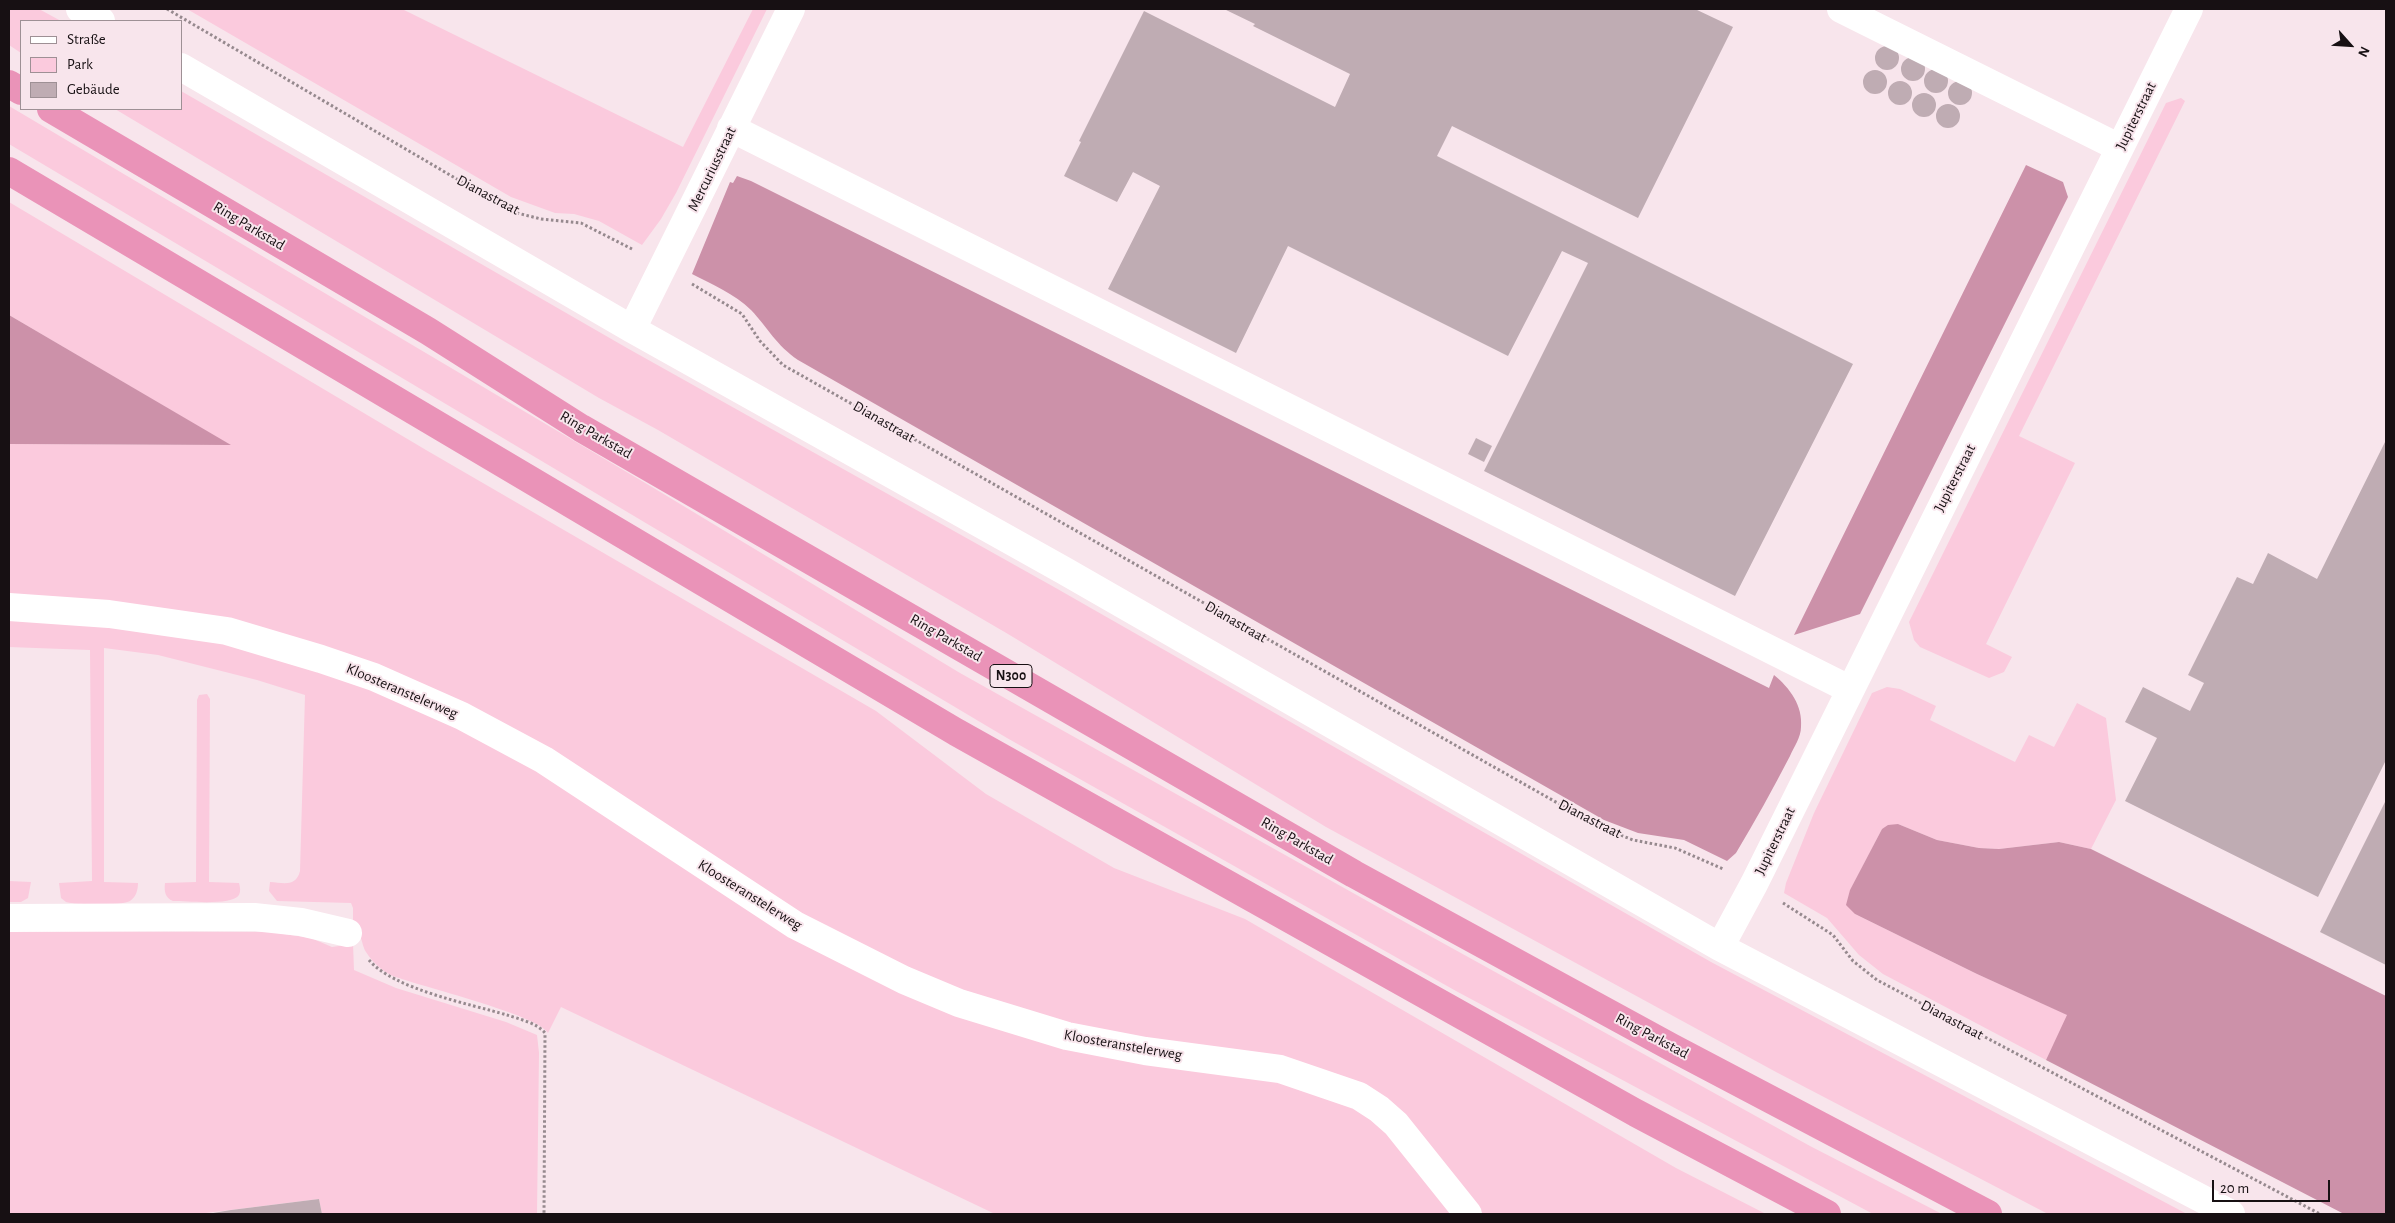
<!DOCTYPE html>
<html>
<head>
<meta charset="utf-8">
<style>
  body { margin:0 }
  #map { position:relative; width:2395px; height:1223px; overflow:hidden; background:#f8e5ec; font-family:"Alegreya Sans",sans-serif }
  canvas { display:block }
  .frame { position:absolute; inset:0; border:10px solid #171013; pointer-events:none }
  .legend { position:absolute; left:20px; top:20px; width:162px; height:90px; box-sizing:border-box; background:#f8e5ec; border:1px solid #9e9095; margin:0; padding:6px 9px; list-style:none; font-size:15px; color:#171013 }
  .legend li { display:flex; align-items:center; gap:10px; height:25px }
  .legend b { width:25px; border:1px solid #9e9095 }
  .north { position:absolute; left:2325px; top:20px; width:50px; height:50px; -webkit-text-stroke:4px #f8e5ec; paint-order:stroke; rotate:116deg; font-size:14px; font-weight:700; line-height:20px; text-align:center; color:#171013 }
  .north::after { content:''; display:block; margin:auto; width:18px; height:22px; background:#171013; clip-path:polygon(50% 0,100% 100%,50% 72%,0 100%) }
  .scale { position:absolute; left:2212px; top:1180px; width:118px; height:22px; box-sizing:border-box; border:2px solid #171013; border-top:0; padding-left:6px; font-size:15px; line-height:18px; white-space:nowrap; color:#171013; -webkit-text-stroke:4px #f8e5ec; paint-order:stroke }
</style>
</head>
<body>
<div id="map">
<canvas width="2395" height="1223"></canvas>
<div class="frame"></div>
<ul class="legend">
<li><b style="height:6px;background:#fff"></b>Straße</li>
<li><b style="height:14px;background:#fbcadd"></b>Park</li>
<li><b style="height:14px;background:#bfacb3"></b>Gebäude</li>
</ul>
<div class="north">N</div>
<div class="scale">20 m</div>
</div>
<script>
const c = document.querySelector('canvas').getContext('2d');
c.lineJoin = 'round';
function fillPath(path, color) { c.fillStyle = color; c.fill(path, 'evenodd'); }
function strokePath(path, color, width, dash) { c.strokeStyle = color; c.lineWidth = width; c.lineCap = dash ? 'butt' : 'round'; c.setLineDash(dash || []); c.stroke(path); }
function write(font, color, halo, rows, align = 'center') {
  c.font = font + ' "Alegreya Sans",sans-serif'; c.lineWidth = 4; c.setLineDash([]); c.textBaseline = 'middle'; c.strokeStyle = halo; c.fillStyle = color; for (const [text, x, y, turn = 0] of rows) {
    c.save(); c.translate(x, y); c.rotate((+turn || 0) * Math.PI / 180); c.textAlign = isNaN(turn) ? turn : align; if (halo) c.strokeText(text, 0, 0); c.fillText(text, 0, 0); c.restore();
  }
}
fillPath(new Path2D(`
  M9,9H39L61,21H21V53L9,45Z
  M187,9H402L683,147L753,9H767L676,193L661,219L642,245L599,221L574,214L555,213L511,197Z
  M181,91L627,348L1054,587L1711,962L2187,1214H2048L1776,1072L1326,827L1008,634L658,430L599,398L115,109H181Z
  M2181,98L2185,101L2019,436L2075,463L1986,644L2012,657L2004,672L1989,678L1920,647L1914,640L1909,622L2166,103Z
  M9,106L652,487L960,673L1412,926L1810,1146L1942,1214H1873L1456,991L1007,738L9,144Z
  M9,202L426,450L876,711L986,794L1114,868L1245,919L1676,1168L1766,1214H1483L1393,1105L1119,1036L954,991L813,924L421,686L9,598V444L230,445L9,315Z
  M9,617L186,634L332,672L505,749L865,971L1297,1083L1374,1117L1454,1214H995L561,1007L548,1033C539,1015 419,986 393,976C382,971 373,963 366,952C361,944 363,934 353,929V908L351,903L277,901L269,891L270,882C284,883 296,887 300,871L305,695L257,680L158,655L104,648V882L138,883C138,890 136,897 130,901C122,906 75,905 66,902L61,898L59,883L92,881L90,650L9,647Z
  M1887,687L1900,689L1936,706L1930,720L2015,762L2029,735L2054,747L2077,703L2106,718L2116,800L2091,849L2059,842L1999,849L1979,848L1937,840L1898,824L1882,829L1850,891L1855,914L1977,974L2068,1015L2046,1060L1883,974L1859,955L1827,918L1784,893L1786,883L1814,813L1872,693Z
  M207,694L210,699L209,882L239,883C240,887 241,891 239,895C232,906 187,901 173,901C165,898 164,891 165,883L196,882L197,700L199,695Z
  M9,881L31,882L28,898L21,902H9Z
  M9,931L271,932L311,938L332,947L353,944L354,970L396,988L506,1022L537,1035L539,1053L537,1214H322L319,1199L198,1214H9Z`), '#fbcadd');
fillPath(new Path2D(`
  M2026,165L2063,182L2068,197L1860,614L1794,635Z
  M737,176L751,181L1769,688L1774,675C1790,688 1803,706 1801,727C1801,737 1794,747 1790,756C1773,789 1755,821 1736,853L1727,861L1684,840L1638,833L1604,820L798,360C776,345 768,328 751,310C735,294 711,284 692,274L730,182L733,183Z
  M9,315L231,445L9,444Z
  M1898,824L1937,840L1979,848L1999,849L2059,842L2091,849L2386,996V1214H2344L2046,1060L2067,1015L1977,974L1855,914L1846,905L1850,890L1882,829L1888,825Z`), '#cc91a9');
fillPath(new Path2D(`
  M1224,9H1695L1733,27L1638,218L1452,126L1437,156L1853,364L1735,596L1484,471L1588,263L1562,251L1508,356L1288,246L1236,353L1108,289L1160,186L1133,172L1117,202L1064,176L1081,142L1079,141L1144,11L1335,107L1350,74L1253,26L1255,24Z
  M1875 58a12 12 0 1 1 24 0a12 12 0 1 1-24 0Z
  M1901 69a12 12 0 1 1 24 0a12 12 0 1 1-24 0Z
  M1924 81a12 12 0 1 1 24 0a12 12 0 1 1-24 0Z
  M1863 82a12 12 0 1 1 24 0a12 12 0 1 1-24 0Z
  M1888 93a12 12 0 1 1 24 0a12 12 0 1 1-24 0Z
  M1948 93a12 12 0 1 1 24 0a12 12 0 1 1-24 0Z
  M1912 105a12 12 0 1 1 24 0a12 12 0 1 1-24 0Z
  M1936 116a12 12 0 1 1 24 0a12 12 0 1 1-24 0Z
  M1476,438L1492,446L1484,462L1468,454Z
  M2386,440V760L2318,897L2125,801L2157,738L2125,722L2143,687L2190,711L2204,683L2188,675L2237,577L2253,584L2268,553L2317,579Z
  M2386,800V965L2320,932Z
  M319,1199L322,1214H207L231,1210Z`), '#bfacb3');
strokePath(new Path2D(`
  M167,9L513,212L541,219L581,223L632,249
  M692,284L742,314L760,341L783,365L1600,827L1633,840L1675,848L1723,869
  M1783,903L1833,935L1853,961L1877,980L2320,1214
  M369,960C393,989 470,1004 507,1015C519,1019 537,1023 545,1033L544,1214`), '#96898e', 3, [2.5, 2.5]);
strokePath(new Path2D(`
  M80,9L101,21
  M1841,9L2120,148
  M181,67L632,329L1063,570L1720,947L2231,1214
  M731,128L1849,689
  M632,329L791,9
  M9,607L109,614L227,631L321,659L374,677L462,716L544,760L795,925L904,980L959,1003L1067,1036L1145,1051L1280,1069L1359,1096L1379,1109L1396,1124L1468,1214
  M9,918L254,917L301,922L348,933
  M1720,947L1754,884L2189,9`), '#fff', 28);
strokePath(new Path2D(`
  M9,84L21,91
  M51,109L428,331L581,428L1354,874L1671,1047L1988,1214
  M9,171L956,732L1636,1113L1827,1214`), '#ea93b8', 28);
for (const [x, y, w] of [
  [1011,676,42]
]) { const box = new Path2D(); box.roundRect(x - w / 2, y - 11.5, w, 23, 4); c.fillStyle = '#f8e5ec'; c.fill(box); strokePath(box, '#171013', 1); }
write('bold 14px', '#171013', null, [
  ["N300",1011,676]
]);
write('15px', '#171013', '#f8e5ec', [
  ["Jupiterstraat",2136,116,-64],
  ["Mercuriusstraat",712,169,-64],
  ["Dianastraat",488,195,28],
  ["Ring Parkstad",249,226,31],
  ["Dianastraat",884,422,30],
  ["Ring Parkstad",596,435,30],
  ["Jupiterstraat",1955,478,-63],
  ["Dianastraat",1236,622,30],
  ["Ring Parkstad",946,638,30],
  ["Kloosteranstelerweg",402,691,23],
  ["Dianastraat",1590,819,27],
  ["Ring Parkstad",1297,841,30],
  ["Jupiterstraat",1775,841,-64],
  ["Kloosteranstelerweg",750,895,32],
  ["Dianastraat",1952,1020,28],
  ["Ring Parkstad",1652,1036,28],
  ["Kloosteranstelerweg",1123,1045,10]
]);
</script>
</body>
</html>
